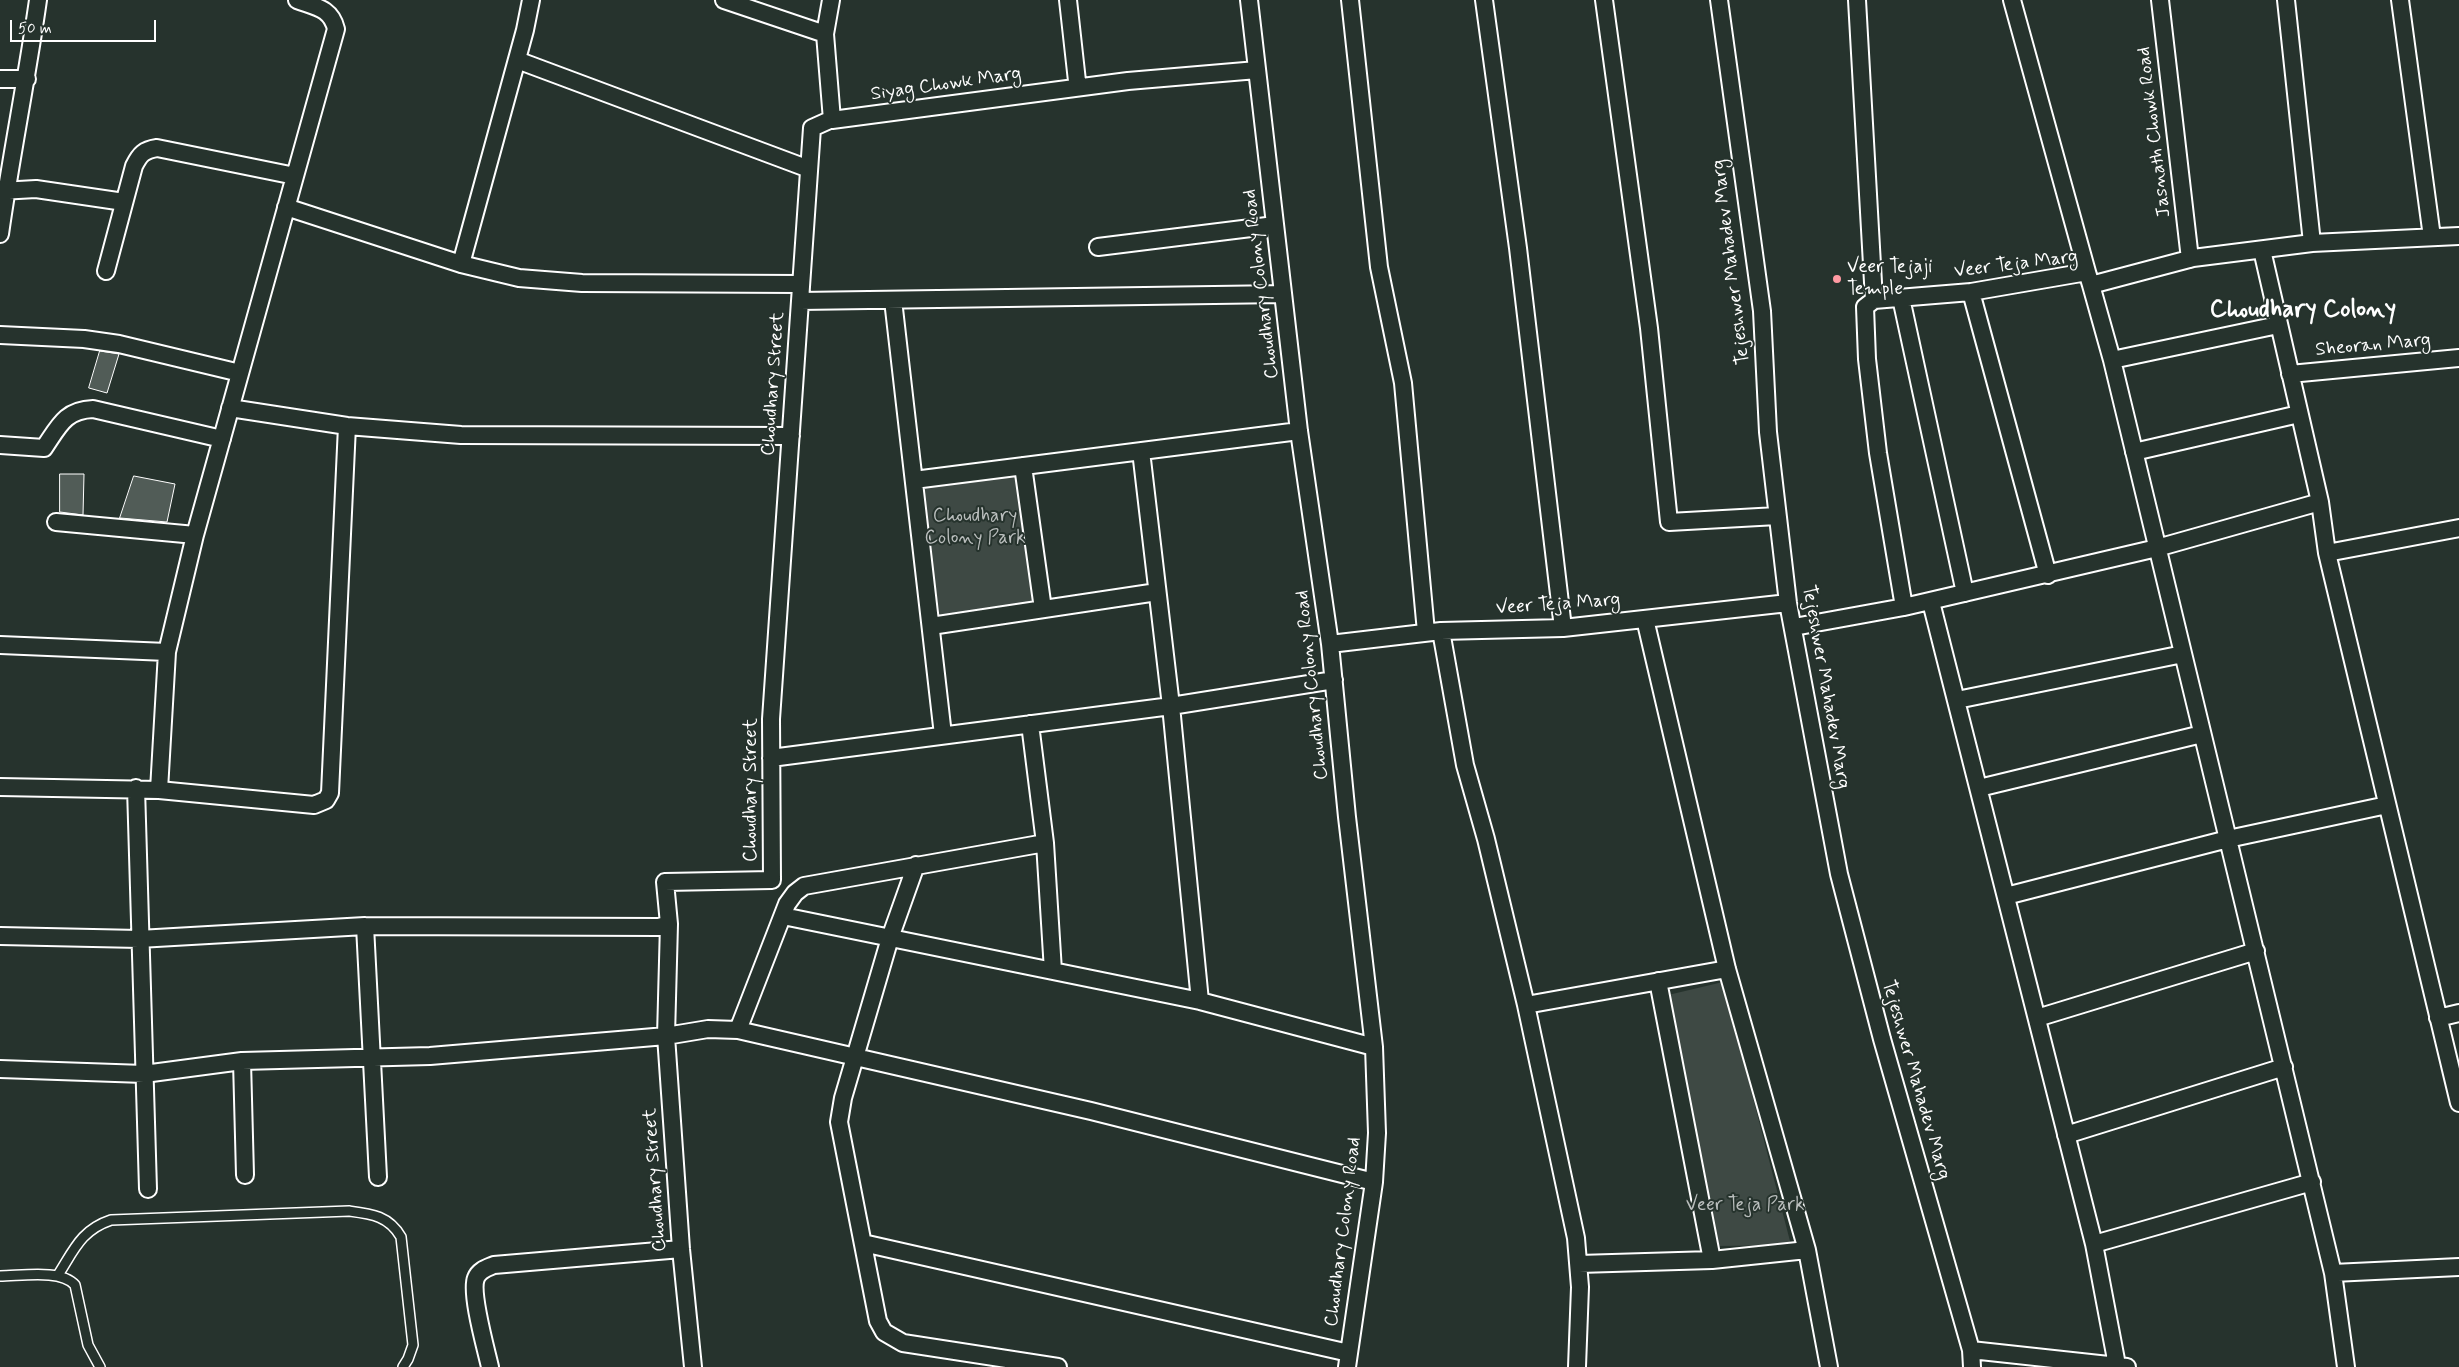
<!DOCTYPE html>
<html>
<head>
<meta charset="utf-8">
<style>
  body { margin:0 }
  #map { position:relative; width:2459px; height:1367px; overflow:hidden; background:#26332d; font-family:Mynerve,sans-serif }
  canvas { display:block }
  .scale { position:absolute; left:10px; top:20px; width:146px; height:22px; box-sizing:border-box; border:2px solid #fff; border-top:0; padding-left:6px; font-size:15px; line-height:18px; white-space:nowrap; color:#fff; -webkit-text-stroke:4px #26332d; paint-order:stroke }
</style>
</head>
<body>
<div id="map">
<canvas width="2459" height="1367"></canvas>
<div class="scale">50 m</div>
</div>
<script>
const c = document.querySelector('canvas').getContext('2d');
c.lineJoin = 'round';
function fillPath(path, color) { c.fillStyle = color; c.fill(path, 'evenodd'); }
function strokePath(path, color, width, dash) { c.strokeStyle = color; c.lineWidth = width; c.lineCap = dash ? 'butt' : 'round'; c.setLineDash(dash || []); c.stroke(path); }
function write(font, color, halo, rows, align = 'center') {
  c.font = font + ' Mynerve,sans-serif'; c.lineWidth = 4; c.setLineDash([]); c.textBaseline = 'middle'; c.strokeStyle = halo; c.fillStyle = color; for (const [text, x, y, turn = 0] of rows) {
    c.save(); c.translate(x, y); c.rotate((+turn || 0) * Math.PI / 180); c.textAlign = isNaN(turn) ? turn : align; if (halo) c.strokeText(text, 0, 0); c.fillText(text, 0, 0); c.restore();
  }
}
fillPath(new Path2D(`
  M1019,472L1032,604L940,618L920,487Z
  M1723,982L1791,1245L1718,1246L1664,996Z`), '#3e4944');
const building = new Path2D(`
  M100,351L119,354L107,393L89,388Z
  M60,474H84L83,515L60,512Z
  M134,476L175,484L167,522L120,518Z`);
fillPath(building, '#515c57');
strokePath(building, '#fff', 1);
const service = new Path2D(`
  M58,1275C74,1250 81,1230 111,1220L349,1211C372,1214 389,1216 401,1237L413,1345L408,1359L403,1367
  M0,1276C21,1276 61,1269 75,1285L88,1345L100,1367`);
const minor = new Path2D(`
  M724,0L825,34L832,120L1128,81L1257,70
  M1068,0L1077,81
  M1249,0L1299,431L1330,644L1347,817L1374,1047L1377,1133L1374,1182L1347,1367
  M1350,0L1379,267L1403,383L1426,632
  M1484,0L1518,248L1563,628
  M1604,0L1649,328L1669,522L1777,516
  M1719,0L1762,311L1768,432L1788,603L1839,874L1882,1039L1971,1350L1972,1367
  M1857,0L1874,300
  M2012,0L2087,272
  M2160,0L2190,259
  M2286,0L2312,243
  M2400,0L2432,237
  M825,34L831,0
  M517,60L809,169
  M0,79H27
  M0,191L36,189L124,202
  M286,207L461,264L519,278L582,283L800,284
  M0,234C11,156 27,78 38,0
  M1098,247L1275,225
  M2262,250L2320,502L2327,553L2459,1103
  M461,264L525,30L531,0
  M106,271L134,166C140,154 144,150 157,148L295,176
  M2091,285L2112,360L2333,1273L2346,1367
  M1971,292L2048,575
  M1901,298L1965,593
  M893,300L943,735
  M800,301L1283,294
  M0,335L84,339L119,344L240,373
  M2112,360L2278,325
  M2290,374L2459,358
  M230,408L347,426L461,435L791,436
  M0,445L44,448C59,426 65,410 93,409L222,439
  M1141,451L1171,706L1200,1001
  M2134,452L2299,414
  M1023,466L1043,609
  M914,480L1299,431
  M56,522L195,535
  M2327,553L2459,528
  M1931,602L2094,1244L2117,1365
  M1904,607L2157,548L2320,502
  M1645,619L1727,969L1807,1250L1829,1367
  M931,626L1157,592
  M1794,627L1904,607L1878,453L1867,359L1865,307L1874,300L1971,292L2087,272L2091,285L2193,258L2312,243L2459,236
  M1441,631L1465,765L1486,839L1526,1005L1576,1238L1580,1287L1577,1367
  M1330,644L1441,631L1563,628L1788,603
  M0,645L167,652
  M1957,700L2183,654
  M1030,724L1045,843L1053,971
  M771,758L1171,706L1334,680
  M0,787L159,790L314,805L326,800L330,793L347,426
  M136,788L148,1189
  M1979,788L2202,734
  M159,790L167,652L195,535L336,29C331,8 316,7 297,0
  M916,865L890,938L843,1098L839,1122L878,1321L884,1332L903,1343L1058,1367
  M2006,896L2228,839L2387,805
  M783,916L1200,1001L1374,1047
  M365,926L378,1177
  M0,936L139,939L365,926L659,927L669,924
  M1658,981L1712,1260
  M1526,1005L1727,969
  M2037,1018L2256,951
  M2438,1018L2459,1013
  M738,1030L787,904L795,893L804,886L1045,843
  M242,1061L245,1175
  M0,1069L144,1074L242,1061L430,1056L666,1036L708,1029L738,1030L1091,1111L1374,1182
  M2066,1135L2284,1067
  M863,1243L1349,1353
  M2094,1244L2312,1182
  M1579,1264L1712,1260L1807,1250
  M2333,1273L2459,1267
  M1971,1350L2127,1367
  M490,1367C486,1349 470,1293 476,1278C479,1270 487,1268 494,1265L681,1249
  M693,1367L681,1249L666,1036L669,924L665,882L772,880L771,719L812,128L832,119`);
strokePath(service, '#fff', 12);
strokePath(minor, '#fff', 20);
strokePath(service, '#26332d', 9);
strokePath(minor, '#26332d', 16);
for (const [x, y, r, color] of [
  [1837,279,5,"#ff9aa2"]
]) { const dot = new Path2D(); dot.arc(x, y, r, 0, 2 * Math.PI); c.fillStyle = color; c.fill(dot); strokePath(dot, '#26332d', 2); }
write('19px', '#fff', '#26332d', [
  ["Siyag Chowk Marg",946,85,-8],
  ["Jasnath Chowk Road",2155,132,-97],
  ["Tejeshwer Mahadev Marg",1732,262,-97],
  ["Veer Teja Marg",2016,265,-7],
  ["Choudhary Colony Road",1262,284,-97],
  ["Sheoran Marg",2373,346,-5],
  ["Choudhary Street",774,384,-86],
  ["Veer Teja Marg",1558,605,-4],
  ["Choudhary Colony Road",1313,685,-96],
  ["Tejeshwer Mahadev Marg",1825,687,80],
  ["Choudhary Street",752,790,-90],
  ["Tejeshwer Mahadev Marg",1915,1080,74],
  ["Choudhary Street",656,1180,-94],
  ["Choudhary Colony Road",1344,1232,-83]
]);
write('19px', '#fff', '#26332d', [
  ["Veer Tejaji",1847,268],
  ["Temple",1847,290]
], 'left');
write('19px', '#bbbfbe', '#26332d', [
  ["Choudhary",975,517],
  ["Colony Park",975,539],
  ["Veer Teja Park",1745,1206]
]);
write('bold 24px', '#fff', '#26332d', [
  ["Choudhary Colony",2303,311]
]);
</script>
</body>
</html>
